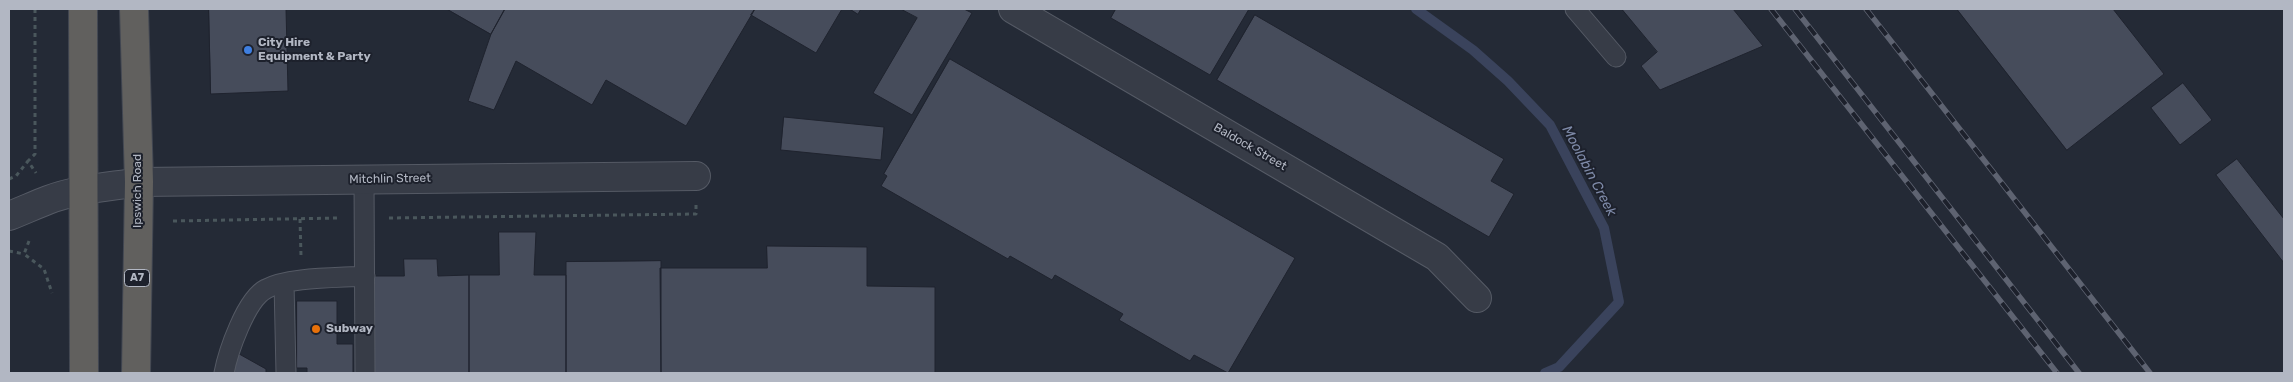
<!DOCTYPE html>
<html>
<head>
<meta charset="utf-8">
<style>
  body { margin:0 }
  #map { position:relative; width:2293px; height:382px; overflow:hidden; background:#242a36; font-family:Rubik,sans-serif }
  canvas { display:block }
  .frame { position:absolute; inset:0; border:10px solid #b2b7c3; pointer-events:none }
</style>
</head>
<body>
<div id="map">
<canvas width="2293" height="382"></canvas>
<div class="frame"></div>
</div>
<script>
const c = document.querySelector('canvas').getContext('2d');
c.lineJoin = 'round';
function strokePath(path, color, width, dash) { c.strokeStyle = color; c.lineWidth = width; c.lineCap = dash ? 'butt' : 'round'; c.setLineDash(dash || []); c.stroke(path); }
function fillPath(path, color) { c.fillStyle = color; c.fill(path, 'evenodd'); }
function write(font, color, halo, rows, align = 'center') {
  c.font = font + ' Rubik,sans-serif'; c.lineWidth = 4; c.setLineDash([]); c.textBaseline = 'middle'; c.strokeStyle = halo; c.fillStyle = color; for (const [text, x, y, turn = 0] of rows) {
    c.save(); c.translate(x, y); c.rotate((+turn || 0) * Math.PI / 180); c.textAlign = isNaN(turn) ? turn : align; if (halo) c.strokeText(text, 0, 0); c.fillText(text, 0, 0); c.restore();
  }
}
strokePath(new Path2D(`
  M1416,9L1473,50L1508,81L1550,125L1604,228L1619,302L1559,367L1545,373`), '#3a435c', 10);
const building = new Path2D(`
  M209,9H286L288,91L211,94Z
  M447,9H505L491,34Z
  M505,9H755L686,126L606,80L592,105L516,61L494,110L468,101L491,34Z
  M755,9H842L816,53L751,15Z
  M850,9H861L858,14Z
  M901,9H964L972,13L912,115L873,93L917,18Z
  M1116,9H1249L1210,75L1111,18Z
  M1622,9H1733L1763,46L1660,90L1641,66L1657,52Z
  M1957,9H2113L2164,74L2067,150Z
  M1255,15L1504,159L1491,181L1514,194L1489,237L1217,80Z
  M950,59L1295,258L1228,373L1194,355L1190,361L1119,320L1123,314L1055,275L1052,280L1010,256L1008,259L881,186L887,176L884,174Z
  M2183,83L2212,120L2180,145L2151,108Z
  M784,117L884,127L881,160L781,150Z
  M2237,159L2284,219V263L2216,175Z
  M499,232H536L534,275H566V373H469V275H499Z
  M767,246L867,247V286L935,287V373H661L660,268H767Z
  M404,259H437L438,276L469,275V373H374V276H404Z
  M661,261V373H566V262Z
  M297,301H337V344H353V373H307V368H297Z
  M232,350L266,369V373H233Z`);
fillPath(building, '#464c5b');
strokePath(building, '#1f232e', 1);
const service = new Path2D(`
  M1575,9L1616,57
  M364,180L365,373
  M284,283L286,373
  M224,373C228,352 246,299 266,289C288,277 338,278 365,276`);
const minor = new Path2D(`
  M1013,9L1437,257L1477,298
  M9,216C22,211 35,205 48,200C77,189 109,187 139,182L696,176`);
const trunk = new Path2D(`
  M83,9L84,373
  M134,9L139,182L136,373`);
strokePath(service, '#555a65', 21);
strokePath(minor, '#555a65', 30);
strokePath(trunk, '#424752', 30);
strokePath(new Path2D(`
  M35,9V154L28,161L36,173
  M9,179L16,176L28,161
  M389,218L696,214V204
  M300,219L301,256
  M173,221L338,218
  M29,241L24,254L44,269L52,293
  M9,251L24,254`), '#4a575c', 3, [4, 4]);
strokePath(service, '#373c47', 19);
strokePath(minor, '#373c47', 28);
strokePath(trunk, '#61605e', 28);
const rail = new Path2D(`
  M1771,9L2057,373
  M1795,9L2079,373
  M1866,9L2150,373`);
strokePath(rail, '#5e6371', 5.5);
strokePath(rail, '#1d212c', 4, [11]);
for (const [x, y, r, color] of [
  [248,50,5,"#3f7fe0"],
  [316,329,5,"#e8710a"]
]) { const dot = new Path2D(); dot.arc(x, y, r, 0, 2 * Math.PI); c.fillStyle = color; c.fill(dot); strokePath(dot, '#1d212c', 2); }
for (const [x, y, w] of [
  [137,278,25]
]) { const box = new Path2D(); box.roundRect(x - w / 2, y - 8.5, w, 17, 4); c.fillStyle = '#1d212c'; c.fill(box); strokePath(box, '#b2b7c3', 1); }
write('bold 11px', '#b2b7c3', null, [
  ["A7",137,278]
]);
write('bold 12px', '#b2b7c3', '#1d212c', [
  ["City Hire",258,43],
  ["Equipment & Party",258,57],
  ["Subway",326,329]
], 'left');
write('12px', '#b2b7c3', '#1d212c', [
  ["Baldock Street",1250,147,30],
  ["Mitchlin Street",390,179,-1],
  ["Ipswich Road",138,191,-90]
]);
write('italic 14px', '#7e8aa8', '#1d212c', [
  ["Moolabin Creek",1589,171,62]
]);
</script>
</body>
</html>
